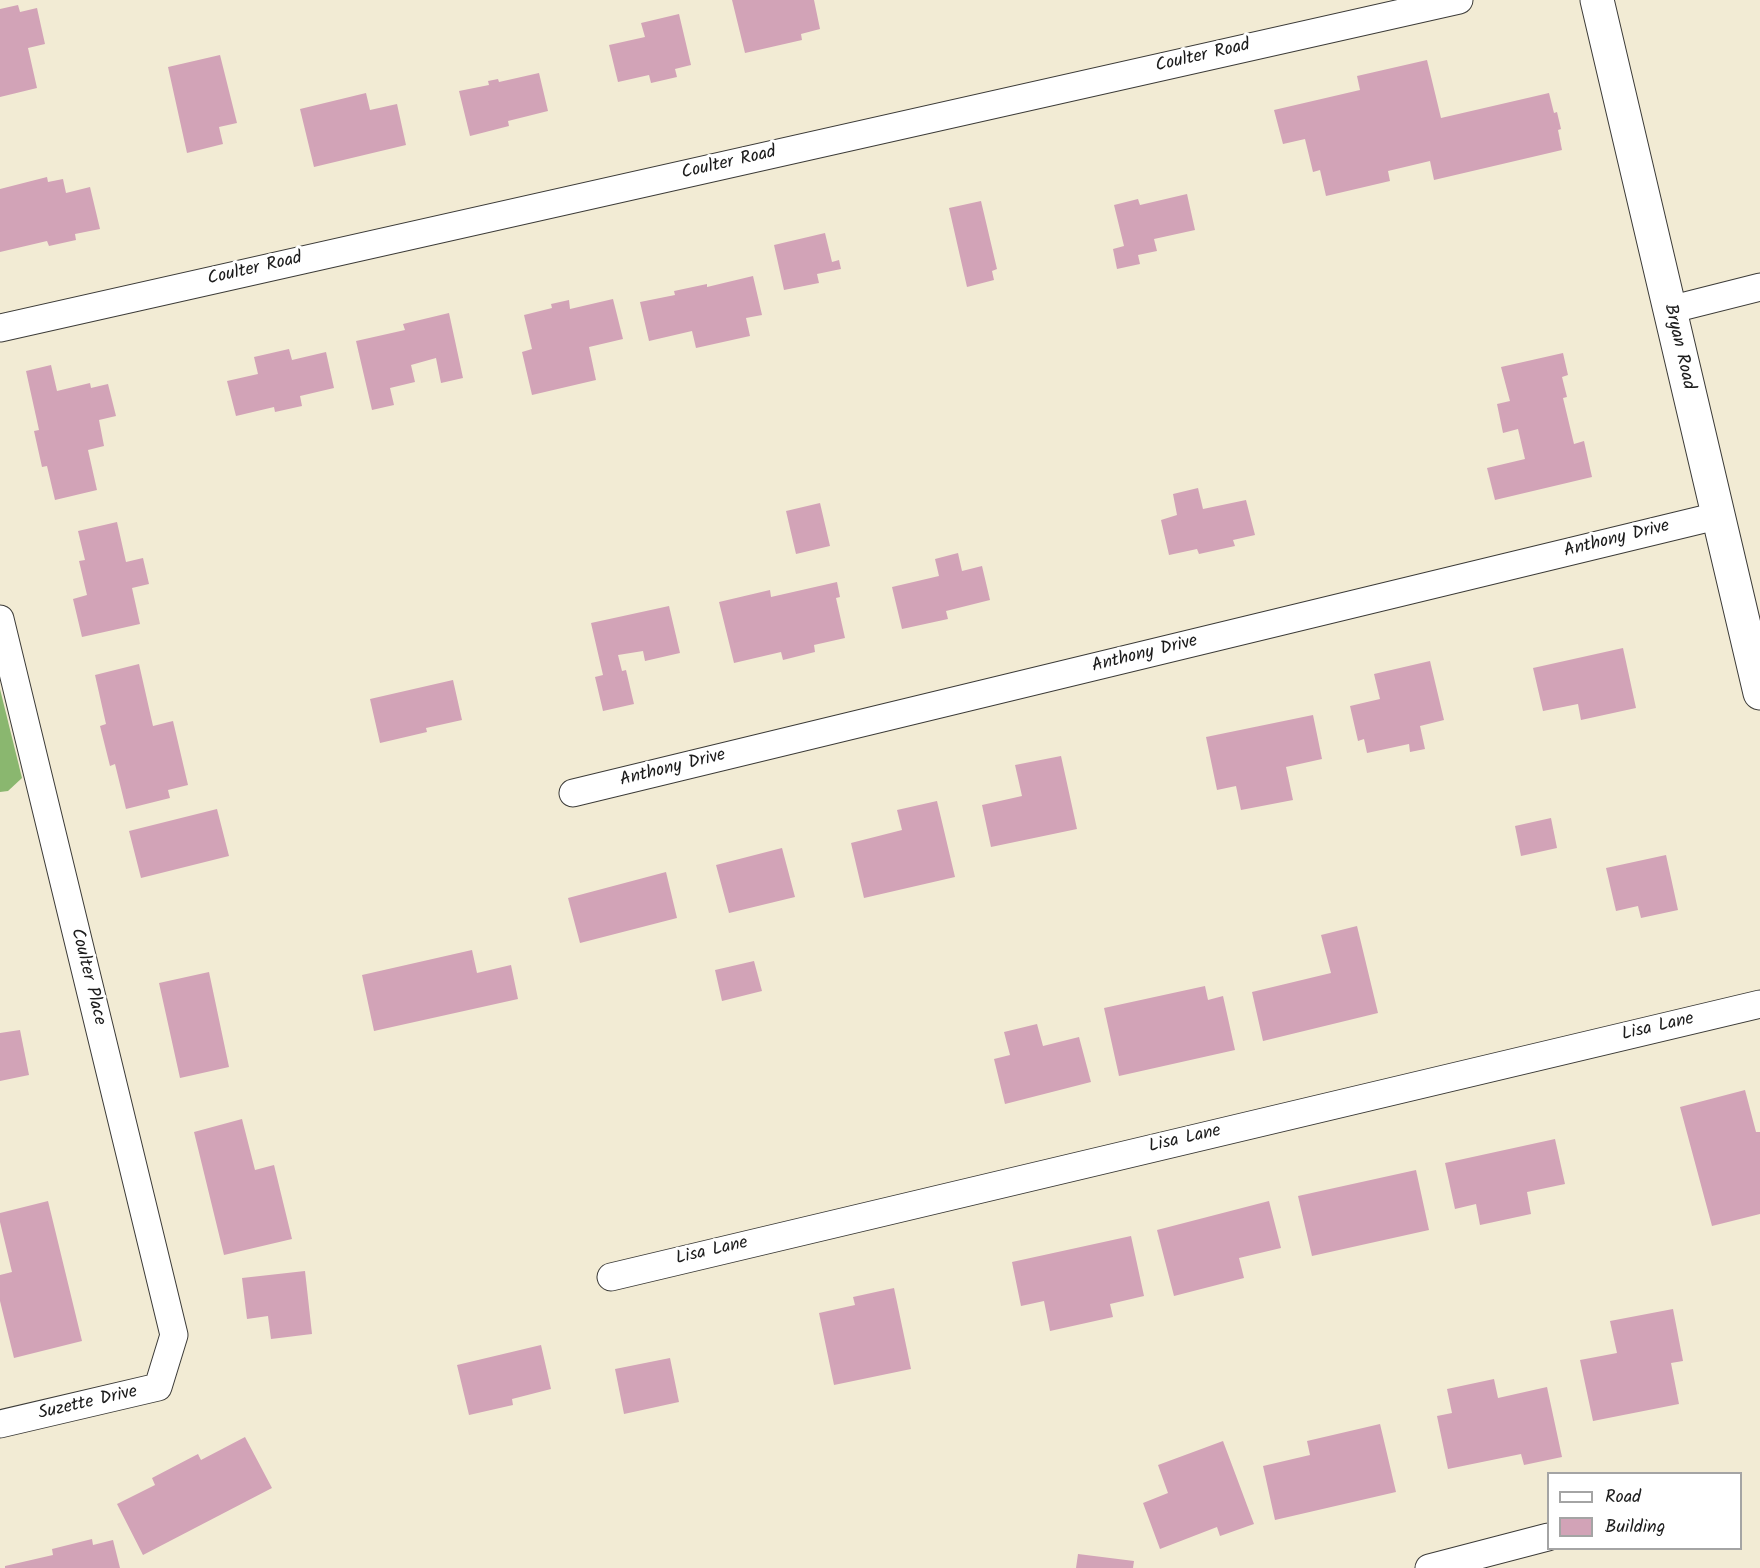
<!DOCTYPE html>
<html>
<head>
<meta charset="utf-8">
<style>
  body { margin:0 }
  #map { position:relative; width:1760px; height:1568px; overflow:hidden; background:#f2ebd4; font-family:Kalam,sans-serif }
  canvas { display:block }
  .legend { position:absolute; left:1547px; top:1472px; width:195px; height:78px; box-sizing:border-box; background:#fff; border:2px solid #a4a4a4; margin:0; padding:8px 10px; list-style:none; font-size:18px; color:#1c1c1c }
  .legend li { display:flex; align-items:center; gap:12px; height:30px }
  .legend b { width:30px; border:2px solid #a4a4a4 }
</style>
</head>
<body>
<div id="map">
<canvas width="1760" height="1568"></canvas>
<ul class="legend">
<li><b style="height:8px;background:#fff"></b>Road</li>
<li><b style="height:16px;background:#d2a3b7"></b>Building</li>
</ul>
</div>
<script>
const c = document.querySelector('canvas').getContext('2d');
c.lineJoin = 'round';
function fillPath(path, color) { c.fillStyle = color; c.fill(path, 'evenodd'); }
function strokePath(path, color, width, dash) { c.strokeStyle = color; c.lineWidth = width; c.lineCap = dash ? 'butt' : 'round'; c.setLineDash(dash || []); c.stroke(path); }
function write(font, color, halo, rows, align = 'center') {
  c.font = font + ' Kalam,sans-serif'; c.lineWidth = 6; c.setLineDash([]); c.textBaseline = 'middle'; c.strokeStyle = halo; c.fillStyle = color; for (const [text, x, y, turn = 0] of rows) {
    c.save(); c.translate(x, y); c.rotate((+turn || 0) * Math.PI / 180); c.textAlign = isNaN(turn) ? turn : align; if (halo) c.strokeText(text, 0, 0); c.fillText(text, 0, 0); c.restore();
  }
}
fillPath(new Path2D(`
  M0,689L22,778L8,791L0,792Z`), '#8ab76f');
fillPath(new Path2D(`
  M732,0H814L820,29L801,34L802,40L745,53Z
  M18,5L20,12L37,8L45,44L28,48L37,88L0,97V9Z
  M679,14L691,65L675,69L677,77L651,83L649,75L618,82L609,45L645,37L641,23Z
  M220,55L237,123L219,127L223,144L187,153L168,67Z
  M1427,60L1441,118L1549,93L1554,113L1557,112L1561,129L1558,130L1562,150L1434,180L1430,161L1388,171L1390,181L1326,196L1320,170L1313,172L1305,139L1283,144L1274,110L1360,90L1357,76Z
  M539,73L548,111L508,121L509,126L470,136L459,91L489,85L488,81L498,79L499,82Z
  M366,93L370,110L397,104L406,145L314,167L300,109Z
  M47,177L48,182L63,179L66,193L90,187L100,229L75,234L76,240L49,246L47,241L0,252V189Z
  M1187,194L1195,230L1154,239L1157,251L1138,255L1140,264L1117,269L1113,249L1124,246L1114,205L1138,199L1140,205Z
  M981,201L997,269L992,271L994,280L967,287L949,208Z
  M825,233L832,262L839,260L841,269L817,274L819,283L784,290L774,245Z
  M753,276L762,315L746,318L750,336L696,348L692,331L649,341L640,302L675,295L674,291L707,284V287Z
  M613,299L623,339L589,347L596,380L532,395L522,352L532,349L524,315L552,308L551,304L569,300L570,309Z
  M449,313L463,378L441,383L436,358L411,365L415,382L390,388L394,405L372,410L356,341L405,330L403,324Z
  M289,349L292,360L326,352L334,388L300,396L302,406L275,412L274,407L236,416L227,381L258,374L254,357Z
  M1563,353L1568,375L1562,377L1567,397L1563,398L1574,444L1584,441L1592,477L1495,500L1487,468L1525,459L1518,429L1503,433L1497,404L1510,401L1501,367Z
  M51,365L57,391L90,383L91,388L108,384L116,416L99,420L104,446L88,450L97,490L55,500L47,466L42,467L34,431L39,430L26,371Z
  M1198,488L1203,509L1246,500L1255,535L1233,540L1235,546L1199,554L1197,549L1169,555L1161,520L1177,515L1173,494Z
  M820,503L830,546L796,554L786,511Z
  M117,522L126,562L143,558L149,584L132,588L140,624L82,637L73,599L87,595L79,561L85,560L78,531Z
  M958,553L962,571L982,566L990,600L946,611L948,619L902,629L892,587L939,576L935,559Z
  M837,582L840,597L836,598L845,638L814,645L815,652L783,660L781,652L734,663L719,602L770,590L771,597Z
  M669,606L680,653L645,661L643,651L618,655L622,671L626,670L634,704L603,711L595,677L603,675L591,623Z
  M1623,648L1636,708L1581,720L1578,704L1543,711L1533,668Z
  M1430,661L1444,720L1420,726L1425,749L1410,752L1409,744L1367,753L1364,739L1358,741L1350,706L1380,699L1374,674Z
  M139,664L153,726L173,721L188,785L168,790L170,798L126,809L115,764L110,766L100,726L106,724L95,675Z
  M453,680L462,720L426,728L427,732L380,743L370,699Z
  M1313,715L1322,759L1286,767L1293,800L1241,810L1236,786L1217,790L1206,737Z
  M1061,756L1077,829L991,847L982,805L1022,796L1015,765Z
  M937,801L955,877L864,898L851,843L902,830L897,810Z
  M217,809L229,856L141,878L129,831Z
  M1551,818L1557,848L1521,856L1515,826Z
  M782,848L795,897L729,913L716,865Z
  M1666,855L1678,910L1641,918L1638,906L1616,911L1606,868Z
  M666,872L677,918L580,943L568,898Z
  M1357,926L1378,1013L1263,1041L1252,992L1331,973L1321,935Z
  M472,950L477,973L511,965L518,999L374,1031L362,975Z
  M754,961L762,991L722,1001L715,970Z
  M209,972L229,1067L180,1078L159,983Z
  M1205,986L1208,1000L1223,996L1235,1050L1119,1076L1104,1008Z
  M1037,1024L1043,1046L1079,1037L1091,1082L1005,1104L994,1059L1010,1055L1004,1032Z
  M20,1030L29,1075L0,1081V1033Z
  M1745,1090L1756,1132H1760V1214L1712,1226L1680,1107Z
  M242,1119L255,1170L274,1165L292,1239L224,1255L194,1132Z
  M1555,1139L1565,1184L1527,1192L1531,1214L1480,1225L1476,1204L1455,1209L1445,1163Z
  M1416,1170L1429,1230L1312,1256L1298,1196Z
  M48,1201L82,1341L14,1358L0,1301V1275L12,1272L0,1222V1213Z
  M1269,1201L1281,1248L1239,1258L1244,1278L1174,1296L1157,1230Z
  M1131,1236L1144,1296L1110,1304L1113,1317L1050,1331L1044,1301L1021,1306L1012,1262Z
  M305,1271L312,1334L271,1339L268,1316L247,1319L242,1278Z
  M894,1288L911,1369L834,1385L819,1313L855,1305L853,1297Z
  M1673,1309L1683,1361L1671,1363L1679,1404L1593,1421L1580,1360L1617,1353L1610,1321Z
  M541,1345L551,1389L512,1399L513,1405L469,1415L457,1365Z
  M670,1358L679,1402L624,1414L615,1369Z
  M1494,1379L1498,1398L1547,1387L1562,1457L1524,1465L1521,1454L1448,1469L1437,1416L1452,1413L1447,1389Z
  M1380,1424L1396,1492L1275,1520L1263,1466L1310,1455L1307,1441Z
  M245,1437L272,1488L143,1555L117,1504L155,1485L152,1478L198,1454L201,1460Z
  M1223,1441L1254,1524L1220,1536L1217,1527L1160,1549L1143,1503L1168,1493L1158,1465Z
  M92,1539L93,1545L113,1540L120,1568H5V1566L53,1555L52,1549Z
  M1078,1554L1134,1561L1133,1568H1076Z`), '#d2a3b7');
const minor = new Path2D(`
  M1669,310L1760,287
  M0,328L1459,0
  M0,619L174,1335L158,1387L0,1424
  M573,793L1717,516
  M611,1277L1760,1004
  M1429,1568L1548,1537`);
const tertiary = new Path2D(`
  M1597,0L1760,693`);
strokePath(minor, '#3c3b38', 29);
strokePath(tertiary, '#3c3b38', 35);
strokePath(minor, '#fff', 27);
strokePath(tertiary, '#fff', 33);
write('18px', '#1c1c1c', '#fff', [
  ["Coulter Road",1203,57,-13],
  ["Coulter Road",729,164,-13],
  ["Coulter Road",255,270,-13],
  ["Bryan Road",1678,347,77],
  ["Anthony Drive",1617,540,-14],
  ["Anthony Drive",1145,655,-14],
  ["Anthony Drive",673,769,-14],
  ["Coulter Place",87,977,76],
  ["Lisa Lane",1658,1028,-13],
  ["Lisa Lane",1185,1140,-13],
  ["Lisa Lane",712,1252,-13],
  ["Suzette Drive",88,1404,-13]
]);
</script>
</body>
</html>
